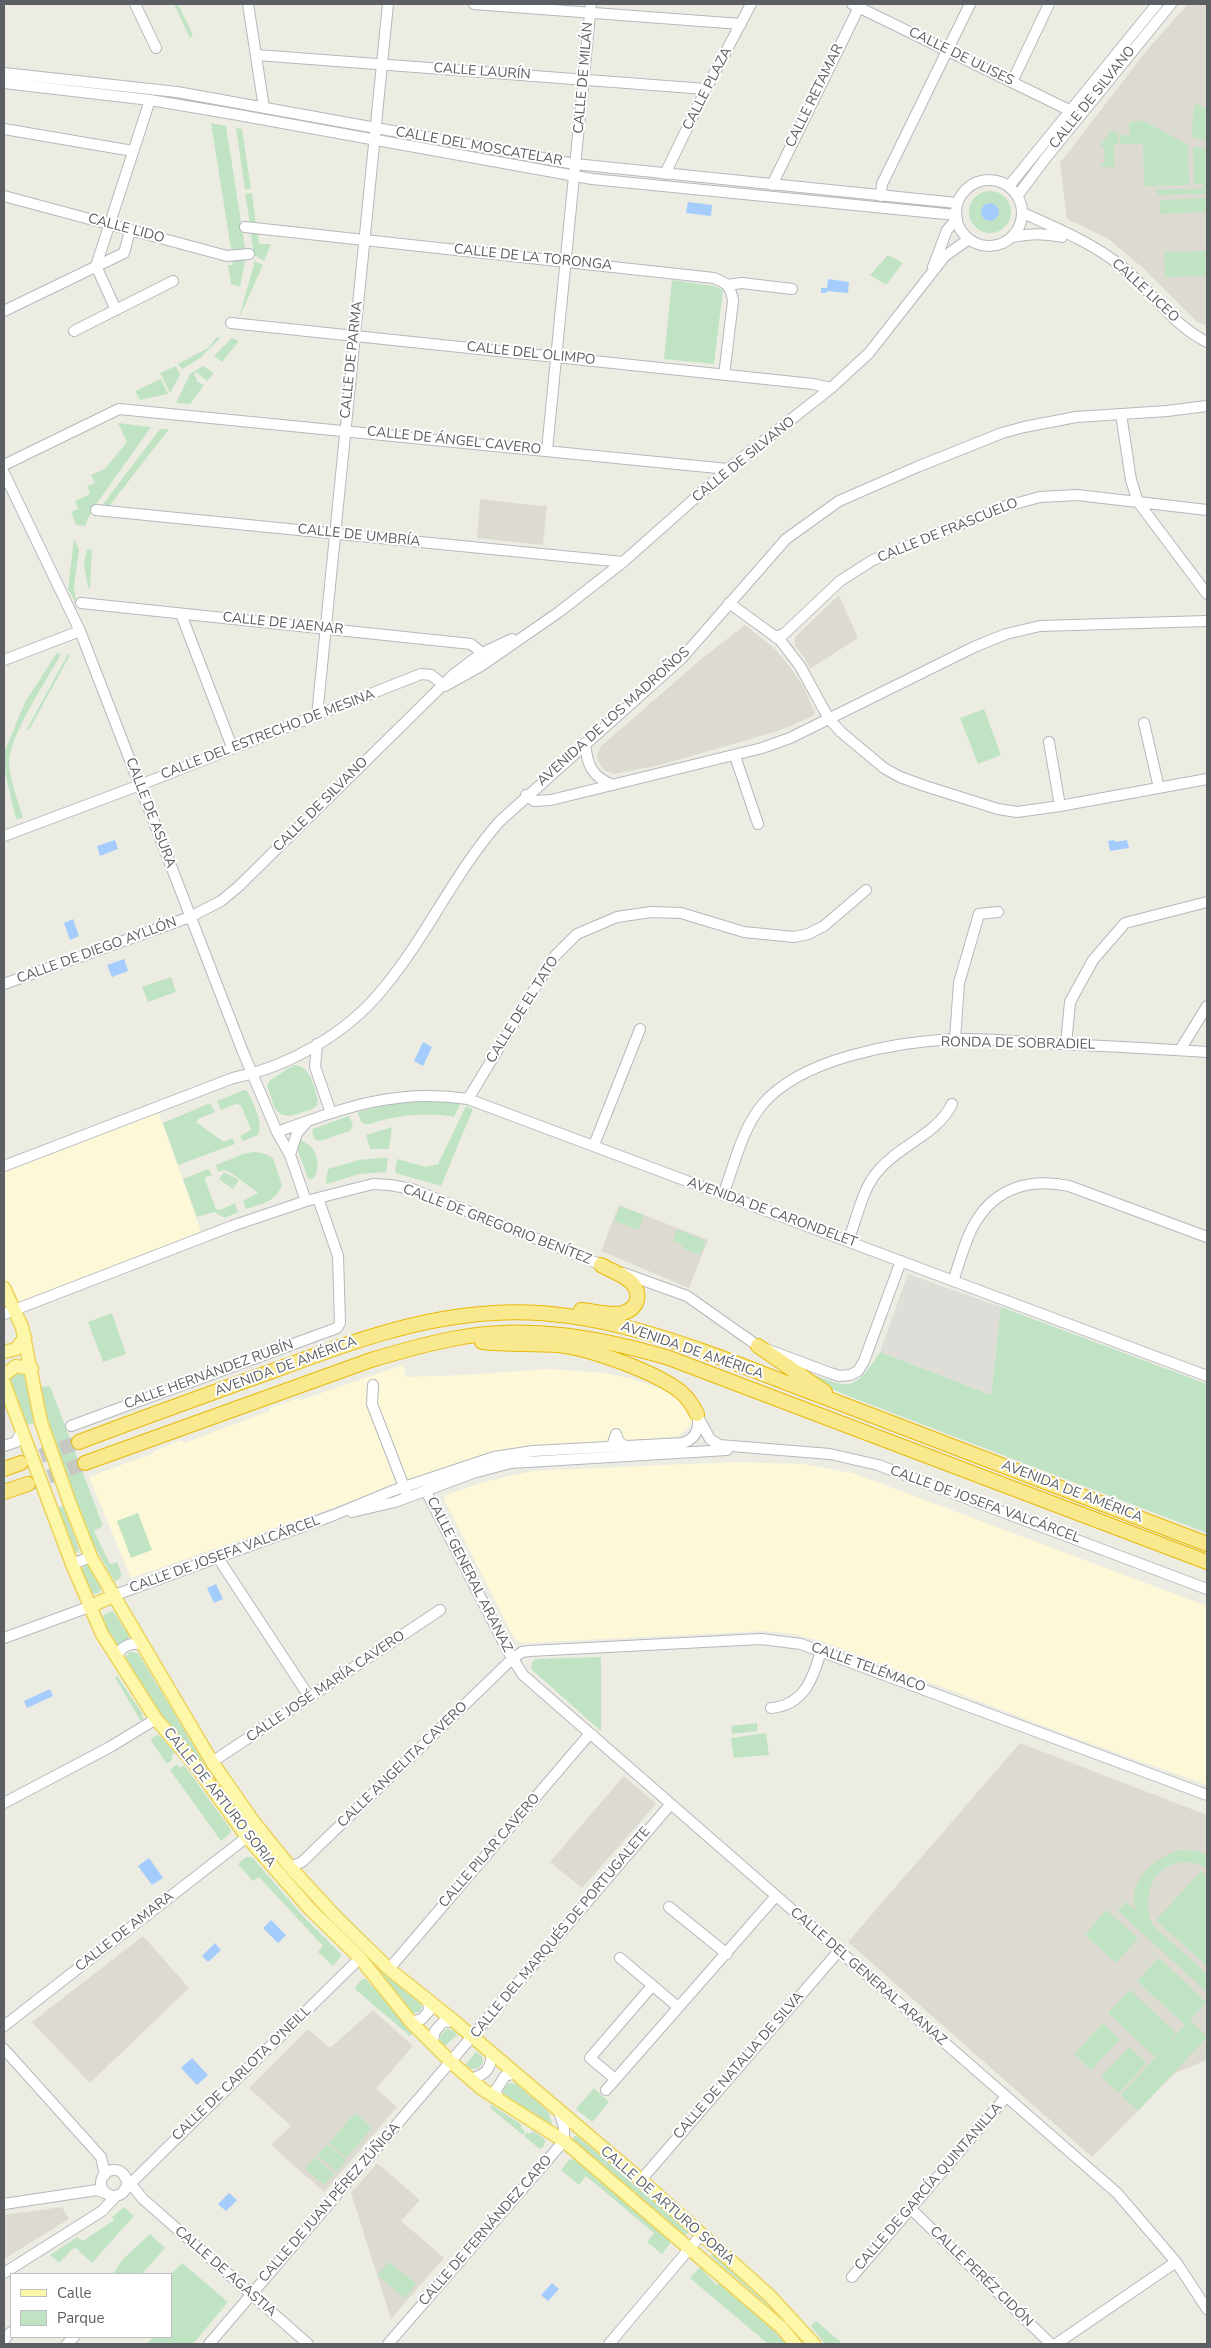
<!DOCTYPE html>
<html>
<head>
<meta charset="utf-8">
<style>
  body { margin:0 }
  #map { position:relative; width:1211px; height:2348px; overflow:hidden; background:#edece3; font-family:"Nunito Sans",sans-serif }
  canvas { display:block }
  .frame { position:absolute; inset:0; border:5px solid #5b5e63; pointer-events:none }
  .legend { position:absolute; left:10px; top:2273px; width:162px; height:65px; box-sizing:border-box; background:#fff; border:1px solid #bdbfc1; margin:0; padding:6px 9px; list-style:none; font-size:15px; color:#5b5e63 }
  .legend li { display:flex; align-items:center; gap:10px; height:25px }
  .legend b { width:25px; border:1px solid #bdbfc1 }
</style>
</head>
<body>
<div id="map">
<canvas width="1211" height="2348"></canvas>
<div class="frame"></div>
<ul class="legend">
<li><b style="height:6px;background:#fcf7a9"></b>Calle</li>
<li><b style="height:14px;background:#c0e4c3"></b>Parque</li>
</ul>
</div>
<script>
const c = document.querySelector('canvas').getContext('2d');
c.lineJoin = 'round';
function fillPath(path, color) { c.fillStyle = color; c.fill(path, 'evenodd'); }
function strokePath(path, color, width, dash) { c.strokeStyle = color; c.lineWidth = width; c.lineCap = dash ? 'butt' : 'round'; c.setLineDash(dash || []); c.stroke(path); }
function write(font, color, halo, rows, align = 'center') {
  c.font = font + ' "Nunito Sans",sans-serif'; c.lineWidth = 4; c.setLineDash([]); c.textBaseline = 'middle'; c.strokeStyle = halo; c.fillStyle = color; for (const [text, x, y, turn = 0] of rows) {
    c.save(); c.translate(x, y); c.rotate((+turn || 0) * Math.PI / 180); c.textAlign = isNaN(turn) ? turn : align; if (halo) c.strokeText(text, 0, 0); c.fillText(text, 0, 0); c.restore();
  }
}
fillPath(new Path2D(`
  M157,1108L203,1237L15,1310L4,1288V1166Z
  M403,1365L406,1377L463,1375L549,1369L606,1373L633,1379L666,1391L682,1401L692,1418L691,1425L677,1437L525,1447L467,1461L131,1578L89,1477L154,1453V1451L182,1440L184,1443L270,1411V1408L299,1398L301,1400Z
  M732,1462L802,1464L853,1473L1207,1606V1785L1073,1737L824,1642L795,1634L764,1631L523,1643L516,1640L511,1632L444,1500L446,1495L484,1482L532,1471Z`), '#fcf8d8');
fillPath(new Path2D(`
  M908,1274L1001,1307L991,1395L880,1352Z`), '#dfddd7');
fillPath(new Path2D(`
  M1188,4H1207V326L1197,322L1144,269L1107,238L1067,219L1060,163L1147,50Z
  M480,499L539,506L547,505L543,545L477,538Z
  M839,595L858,638L810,669L804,657L795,646V637Z
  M745,625L775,649L793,671L805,690L815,713L811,717L778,731L660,765L614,774L604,770L598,761L597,755L601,746L705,656Z
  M619,1205L708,1240L689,1288L601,1251Z
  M1020,1743L1207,1815V2060L1175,2073L1092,2157L848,1942Z
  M624,1776L656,1804L582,1888L550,1862Z
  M143,1936L189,1988L90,2083L32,2022Z
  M373,2010L413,2046L376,2089L397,2107L324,2192L271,2145L291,2126L249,2088L308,2029L330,2048Z
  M377,2163L420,2200L401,2221L444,2258L391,2319L351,2193Z
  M62,2207L69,2219L4,2259V2215Z`), '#dddbd1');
fillPath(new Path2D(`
  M174,4H178L193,35L190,38Z
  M1196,103L1207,109V141L1192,137L1193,114Z
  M1144,121L1188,145L1189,185L1144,186L1143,144H1120V136L1130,134L1129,122Z
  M211,123L226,126L246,254L232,255Z
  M236,128L242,129L251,189H245Z
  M1111,131L1118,133L1119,144L1113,145L1115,167H1102L1100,164L1105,163L1104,148L1100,146Z
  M1193,147L1207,148V194L1157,195V189H1203V184H1194Z
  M969 212a21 21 0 1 1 42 0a21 21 0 1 1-42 0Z
  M252,193L256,225L250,224L245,194Z
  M1207,198V212L1160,214V200Z
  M258,231L259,244H271L264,261L254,255L251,236L252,233Z
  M1207,251V276L1165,277L1164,252Z
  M246,255L240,287L231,284L228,265H233L232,257Z
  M888,255L903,263L886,285L870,275Z
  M254,261L263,265L239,318L254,264Z
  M672,280L714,286L723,290L714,364L664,359Z
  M217,337L220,338L200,358L182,369L178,364L208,348Z
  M232,338L239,341L222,362L214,356Z
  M176,366L180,375L170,393L160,373Z
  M203,366L214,373L207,381L196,372L194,375L197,379L196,381L204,385L190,404L176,403L190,374Z
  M161,379L168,394L140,400L135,391Z
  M118,423L151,427L92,510L85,526L76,525L71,512L78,509L75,501L90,494L87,486L95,483L91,475L105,469L127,442Z
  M160,429H169L107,509L100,508Z
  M74,539L79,549L74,587L77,605L68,589Z
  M87,549L92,550L90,588H88L84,564Z
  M57,653L61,654C48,678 10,735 9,761C9,779 18,800 23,818L16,819L5,772L4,753L25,702Z
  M68,654L70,655L29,730L27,729Z
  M984,709L1001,755L978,764L960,718Z
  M171,977L176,992L148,1002L142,987Z
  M294,1065C311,1065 314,1088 318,1100L317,1105C313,1110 306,1111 300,1113C274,1122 275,1106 267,1086L270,1080Z
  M244,1090L248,1092C253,1104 264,1122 258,1135L243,1141L240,1136L251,1130L241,1105L236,1104L221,1110L217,1101Z
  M439,1101L460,1104L454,1117C424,1112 395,1115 367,1125L361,1122L358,1112L396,1103Z
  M210,1103L215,1112L198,1119L196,1122L224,1142L233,1138L235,1144L178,1165L163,1123Z
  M466,1106L473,1109L441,1186L395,1173L397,1159L426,1167L438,1164Z
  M349,1116L353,1125L350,1131L320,1141L314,1139L312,1129Z
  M392,1127L389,1149H370L366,1135Z
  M301,1140C304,1142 310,1145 312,1148C318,1156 321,1173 312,1179L308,1178L297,1149Z
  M254,1152L263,1153L273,1158L282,1185C274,1203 264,1203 246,1209L243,1201L258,1193L230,1172L225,1170L218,1172L216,1165L243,1154Z
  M380,1158H388L386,1172L359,1174L327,1184L326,1181L328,1169L359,1160Z
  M208,1169L212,1175L206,1177L205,1180L216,1209L220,1210L235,1203L238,1212L225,1218L214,1212L197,1217L183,1179Z
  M224,1172L239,1180L233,1189L219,1179Z
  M620,1206L644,1215L639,1230L614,1221Z
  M677,1229L706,1241L700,1255L682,1248L683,1245L673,1241Z
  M1001,1307L1207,1384V1533L856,1399L832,1389L803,1371C848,1387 852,1396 880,1352L991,1395Z
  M112,1313L126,1354L103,1362L88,1322Z
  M17,1372L24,1374L34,1423L26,1425L9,1381V1378Z
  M50,1386L103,1526L94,1531L109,1562L111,1564L117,1562L122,1576L115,1582L92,1542L82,1518L49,1427L41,1387Z
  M63,1506L79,1549L78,1553L73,1549L58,1508Z
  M138,1513L152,1550L131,1558L117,1521Z
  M85,1565H88L101,1587L100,1592L95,1594L90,1592L82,1569Z
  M113,1611L129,1636L126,1642L115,1646L102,1618L105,1614Z
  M129,1652L138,1653L201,1758L249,1825L248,1827L148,1698L124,1660Z
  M601,1657V1731L531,1669L532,1662L535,1659Z
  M117,1676L142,1713L143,1720H140L115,1677Z
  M757,1723V1731L732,1734L731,1726Z
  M766,1733L769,1755L734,1758L731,1738Z
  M157,1735L160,1736L175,1753L171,1756L173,1759L167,1764L151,1741L152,1738Z
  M177,1764L180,1768L184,1765L231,1830L230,1834L221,1841L170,1770Z
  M257,1839H259L279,1863L419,2001L422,2007L420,2012L414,2013L409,2009L382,1974L298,1889Z
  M1180,1850L1198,1851L1207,1855V1869C1201,1864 1193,1862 1185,1862C1152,1863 1140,1899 1153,1926L1207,1974V1992L1118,1911L1126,1902L1136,1910C1126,1881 1155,1857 1180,1850Z
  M246,1857H252L301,1914L342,1955L333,1966L318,1952L323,1946L259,1877L253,1881L238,1864Z
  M1201,1871L1207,1876V1966L1156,1920Z
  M1106,1910L1138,1938L1116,1963L1085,1935Z
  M1159,1958L1206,2002L1190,2020L1207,2037L1138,2111L1121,2095L1185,2025L1137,1981Z
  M362,1979H366L412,2033L410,2036L355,1989L356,1986Z
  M1130,1990L1176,2033L1155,2057L1108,2013Z
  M1103,2023L1120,2039L1091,2070L1074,2054Z
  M447,2029L454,2031L457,2035L444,2047L440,2042V2036Z
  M1129,2047L1146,2063L1119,2093L1101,2077Z
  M476,2052L482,2056L483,2063L479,2068L471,2069L465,2065Z
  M509,2083L516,2084L548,2111L553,2127L504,2096L503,2089Z
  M594,2088L609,2102L592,2122L576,2109Z
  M492,2105L522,2125L521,2128L525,2131L523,2135L490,2108Z
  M355,2113L372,2128L346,2158L329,2143Z
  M533,2131L545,2139L544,2146L540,2149L524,2136L527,2132L529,2134Z
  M574,2136H577L688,2231V2233L685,2235L573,2140Z
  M327,2144L346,2160L337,2172L317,2155Z
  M315,2157L334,2174L324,2185L305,2169Z
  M575,2159L671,2242L662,2254L647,2242L654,2233L586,2176L579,2185L561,2170L569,2160Z
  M124,2207L134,2216L92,2263L75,2247L59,2263L50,2255L77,2237L83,2241L114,2220L112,2217Z
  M150,2234L165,2248L142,2274H113L122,2260Z
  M712,2253L763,2297L807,2344H804L783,2319L711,2256Z
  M389,2262L416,2284L405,2298L377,2275Z
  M182,2263L228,2302L193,2344H146L153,2337H171V2274Z
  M700,2267L716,2285L720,2283L757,2314L787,2344H768L690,2278Z
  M816,2321L843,2344H825L811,2326Z`), '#c0e4c3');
fillPath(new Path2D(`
  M688,202L712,205L711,216L686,213Z
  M981 212a9 9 0 1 1 18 0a9 9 0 1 1-18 0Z
  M828,279L849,282L848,293L827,291L826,293H821V288H827Z
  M115,840L118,849L100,856L97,846Z
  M1115,840V842L1127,840L1129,848L1110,851L1108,841Z
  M73,919L79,936L70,940L64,923Z
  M124,959L128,971L112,977L107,965Z
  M423,1042L432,1047L423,1066L414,1061Z
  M216,1584L223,1599L214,1603L207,1588Z
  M50,1689L53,1696L27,1708L24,1701Z
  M149,1858L163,1878L152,1885L138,1866Z
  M271,1920L286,1935L278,1943L263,1928Z
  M215,1943L221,1950L208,1962L202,1956Z
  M192,2058L208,2075L197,2085L181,2068Z
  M229,2193L237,2200L226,2211L218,2204Z
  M552,2283L559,2289L548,2301L541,2295Z`), '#a4ccfc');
strokePath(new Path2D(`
  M21,1463L79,1442
  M29,1484L85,1463`), '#c8c8c3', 14, [14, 7]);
const minor = new Path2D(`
  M135,4L156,48
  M248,4L264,108
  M474,4L741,24
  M852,4L1071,111
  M257,55L706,89
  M4,73L177,92L575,164L957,203
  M1012,82L1049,4
  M4,83L150,100L233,114L592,179L956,215
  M4,129L133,151
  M665,174L706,89L751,4
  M956 213a33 33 0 1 1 66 0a33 33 0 1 1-66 0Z
  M772,185L859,7
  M1009,186L1157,4
  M1018,195L1045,159L1171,4
  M4,196L227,256L249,254
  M881,196L882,184L970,4
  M1023,213C1056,228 1093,243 1121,266C1151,290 1172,325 1207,342
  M245,227L714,278C727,283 731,287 733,301L724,375
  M1012,237C1030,233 1045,233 1062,237
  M933,267L947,230L957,219
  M727,285L742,283L792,289
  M116,310L96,266L150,100
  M4,311L124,253L130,231
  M231,323L813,384L831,388
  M74,331L173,281
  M1121,414L1131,480L1138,502L1207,594
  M547,450L591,4
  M4,465L119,409L728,469
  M4,473L80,631L243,1052L277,1132L290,1155L297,1133L307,1122
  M96,510L623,562
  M81,603L471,644L482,653
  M729,603L780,640L800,666L829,719L841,732L884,768L900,777L925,786L998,809L1017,812L1060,806L1207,779
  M181,614L232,747
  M775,637L784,634L840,581L873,560L1003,507L1040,497L1077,495L1207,510
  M4,660L80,631
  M445,686L481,666L559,612L623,562L728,469L831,388L869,353L945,256L969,239
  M317,716L388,4
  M1144,723L1159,788
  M1049,742L1060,806
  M585,743C587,765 592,777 613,785
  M735,756L758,824
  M526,795L534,801L551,800L762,748L790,738L974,647L1006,634L1040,626L1207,621
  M4,836L140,785L421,674L431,675L445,686
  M4,984L190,917L221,901L238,887L454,674L482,653L512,639
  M955,1039L959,983L979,914L998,912
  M317,1044L315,1067L331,1113
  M1066,1044L1070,1002L1093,960L1125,923L1207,902
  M1180,1050L1207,1006
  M468,1099L554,957L577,934L617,917L651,912L681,913L744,932L794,937L808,934L824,926L866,890
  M277,1132C344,1108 396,1088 468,1099L1207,1376
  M594,1145L640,1029
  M290,1155L306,1201
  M4,1166L233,1078C288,1067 346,1034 382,990C426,938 454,873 500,821L682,658L786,539L839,501L917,467L1002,433L1024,427L1076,417L1167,411L1207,406
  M723,1195C734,1166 742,1129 762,1105C801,1058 896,1042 954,1039C989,1038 1025,1042 1060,1044C1109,1046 1158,1049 1207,1052
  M848,1241C857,1219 862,1189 878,1171C899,1145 937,1135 952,1104
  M623,1273L687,1296L758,1346L830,1373L839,1376L850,1375L858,1371L864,1361L901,1261
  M953,1281C960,1262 965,1239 975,1223C996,1187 1031,1178 1069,1186L1207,1237
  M4,1314L232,1226L306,1201L373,1184L390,1185L412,1189L607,1267
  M373,1385L372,1404L406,1492
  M699,1419L710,1439L719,1445L830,1454L878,1465L1207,1589
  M71,1426L337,1328L340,1323L338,1256L318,1198
  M4,1446L16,1442L22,1431
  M612,1446L616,1434L619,1442L625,1446
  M426,1491L508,1651L523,1675L1117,2193L1176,2262L1207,2309
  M352,1512L395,1502L473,1473L511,1463L727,1450
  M218,1558L310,1698
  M72,1564L91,1557
  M115,1595L334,1515L392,1491L494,1457L533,1451L683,1443C697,1438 700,1428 697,1414
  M4,1638L89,1607
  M116,1657C123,1645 129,1643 143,1644
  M771,1708C804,1705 813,1679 821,1651
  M212,1762L440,1610
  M4,1803L110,1747L156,1719
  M290,1867L302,1862L512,1659L522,1652L530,1651L761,1639L801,1644L1207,1795
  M669,1907L727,1954
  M620,1958L678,2007
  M389,1969L587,1737L593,1735
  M411,2022L422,2019L429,2011L428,2001
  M4,2026L247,1837L252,1831L253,1821
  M432,2044L435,2031L443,2022L454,2021
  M4,2049L101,2157L105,2175
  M471,2079C487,2074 491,2069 492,2052
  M615,2079L590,2058L652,1986
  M606,2090L776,1896
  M498,2099L496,2090L505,2076L515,2073
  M101 2183a13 13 0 1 1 26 0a13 13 0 1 1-26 0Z
  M124,2176L143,2199L308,2344
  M641,2180L838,1952
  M124,2190L360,1958
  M4,2204L97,2190L110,2195
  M911,2209L1051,2344
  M4,2273L102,2211L117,2195
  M852,2277L1006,2097
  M4,2340L11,2332
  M67,2344L74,2337
  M209,2344L670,1805
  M388,2344L564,2141V2127L559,2112
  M609,2344L701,2235
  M1056,2344L1176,2262`);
const major = new Path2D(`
  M4,1288L22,1327L41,1422L70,1504L91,1557L212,1762L253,1821L290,1867L335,1916L389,1969L454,2021L641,2180L770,2296L814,2344
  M4,1352L16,1349L25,1337
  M4,1375L16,1366L32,1369
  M4,1383L72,1564L102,1634L156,1719L196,1766L247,1837L310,1909L360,1958L411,2022L451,2062L482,2089L564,2141L782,2328L795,2344
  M89,1607L115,1595`);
const highway = new Path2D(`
  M581,1310C593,1311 611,1316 623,1313C630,1311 635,1307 637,1300C641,1280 615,1273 601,1265
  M482,1342C507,1345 533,1343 559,1345C591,1349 656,1372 681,1392C688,1398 693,1406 697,1414
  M758,1346L825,1392
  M79,1442C142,1418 206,1395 270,1372C343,1345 416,1317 494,1313C607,1306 714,1356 816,1394C947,1443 1077,1494 1207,1544
  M85,1463L371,1360C398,1352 425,1344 452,1339C525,1324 598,1337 669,1358L1207,1562
  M4,1469L21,1463
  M4,1492L28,1484`);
strokePath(minor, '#b5b8bd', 12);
strokePath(major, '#ecd35d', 15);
strokePath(highway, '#e8b908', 16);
strokePath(minor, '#fff', 10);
strokePath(major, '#fcf7a9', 12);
strokePath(highway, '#f9e98e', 14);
write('14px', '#5b5e63', '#fff', [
  ["CALLE DE ULISES",961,57,26],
  ["CALLE LAURÍN",482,72,4],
  ["CALLE DE MILÁN",584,78,-85],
  ["CALLE PLAZA",708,89,-63],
  ["CALLE RETAMAR",815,96,-64],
  ["CALLE DE SILVANO",1093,98,-51],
  ["CALLE DEL MOSCATELAR",479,147,10],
  ["CALLE LIDO",126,229,15],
  ["CALLE DE LA TORONGA",533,258,6],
  ["CALLE LICEO",1145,291,43],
  ["CALLE DEL OLIMPO",531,354,6],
  ["CALLE DE PARMA",352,360,-84],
  ["CALLE DE ÁNGEL CAVERO",454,441,6],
  ["CALLE DE SILVANO",744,460,-39],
  ["CALLE DE FRASCUELO",948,531,-22],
  ["CALLE DE UMBRÍA",359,536,6],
  ["CALLE DE JAENAR",283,624,6],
  ["AVENIDA DE LOS MADROÑOS",614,717,-42],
  ["CALLE DEL ESTRECHO DE MESINA",268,735,-21],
  ["CALLE DE SILVANO",321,805,-45],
  ["CALLE DE ASURA",150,813,69],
  ["CALLE DE DIEGO AYLLÓN",97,951,-20],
  ["CALLE DE EL TATO",523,1010,-58],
  ["RONDA DE SOBRADIEL",1018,1044,1],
  ["AVENIDA DE CARONDELET",772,1213,20],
  ["CALLE DE GREGORIO BENÍTEZ",497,1225,21],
  ["AVENIDA DE AMÉRICA",692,1351,19],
  ["AVENIDA DE AMÉRICA",286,1367,-20],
  ["CALLE HERNÁNDEZ RUBÍN",209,1375,-20],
  ["AVENIDA DE AMÉRICA",1072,1492,21],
  ["CALLE DE JOSEFA VALCÁRCEL",985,1505,20],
  ["CALLE DE JOSEFA VALCÁRCEL",225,1555,-20],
  ["CALLE GENERAL ARANAZ",469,1575,63],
  ["CALLE TELÉMACO",868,1668,20],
  ["CALLE JOSÉ MARÍA CAVERO",326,1687,-34],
  ["CALLE ANGELITA CAVERO",403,1765,-44],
  ["CALLE DE ARTURO SORIA",219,1798,52],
  ["CALLE PILAR CAVERO",490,1851,-49],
  ["CALLE DE AMARA",125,1932,-38],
  ["CALLE DEL MARQUÉS DE PORTUGALETE",561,1933,-50],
  ["CALLE DEL GENERAL ARANAZ",868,1977,41],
  ["CALLE DE NATALIA DE SILVA",739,2066,-49],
  ["CALLE DE CARLOTA O’NEILL",242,2074,-44],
  ["CALLE DE GARCÍA QUINTANILLA",929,2187,-49],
  ["CALLE DE JUAN PÉREZ ZÚÑIGA",330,2203,-49],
  ["CALLE DE ARTURO SORIA",667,2206,41],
  ["CALLE DE FERNÁNDEZ CARO",486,2231,-49],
  ["CALLE DE AGASTIA",225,2272,41],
  ["CALLE PERÉZ CIDÓN",981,2277,44]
]);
</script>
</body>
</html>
